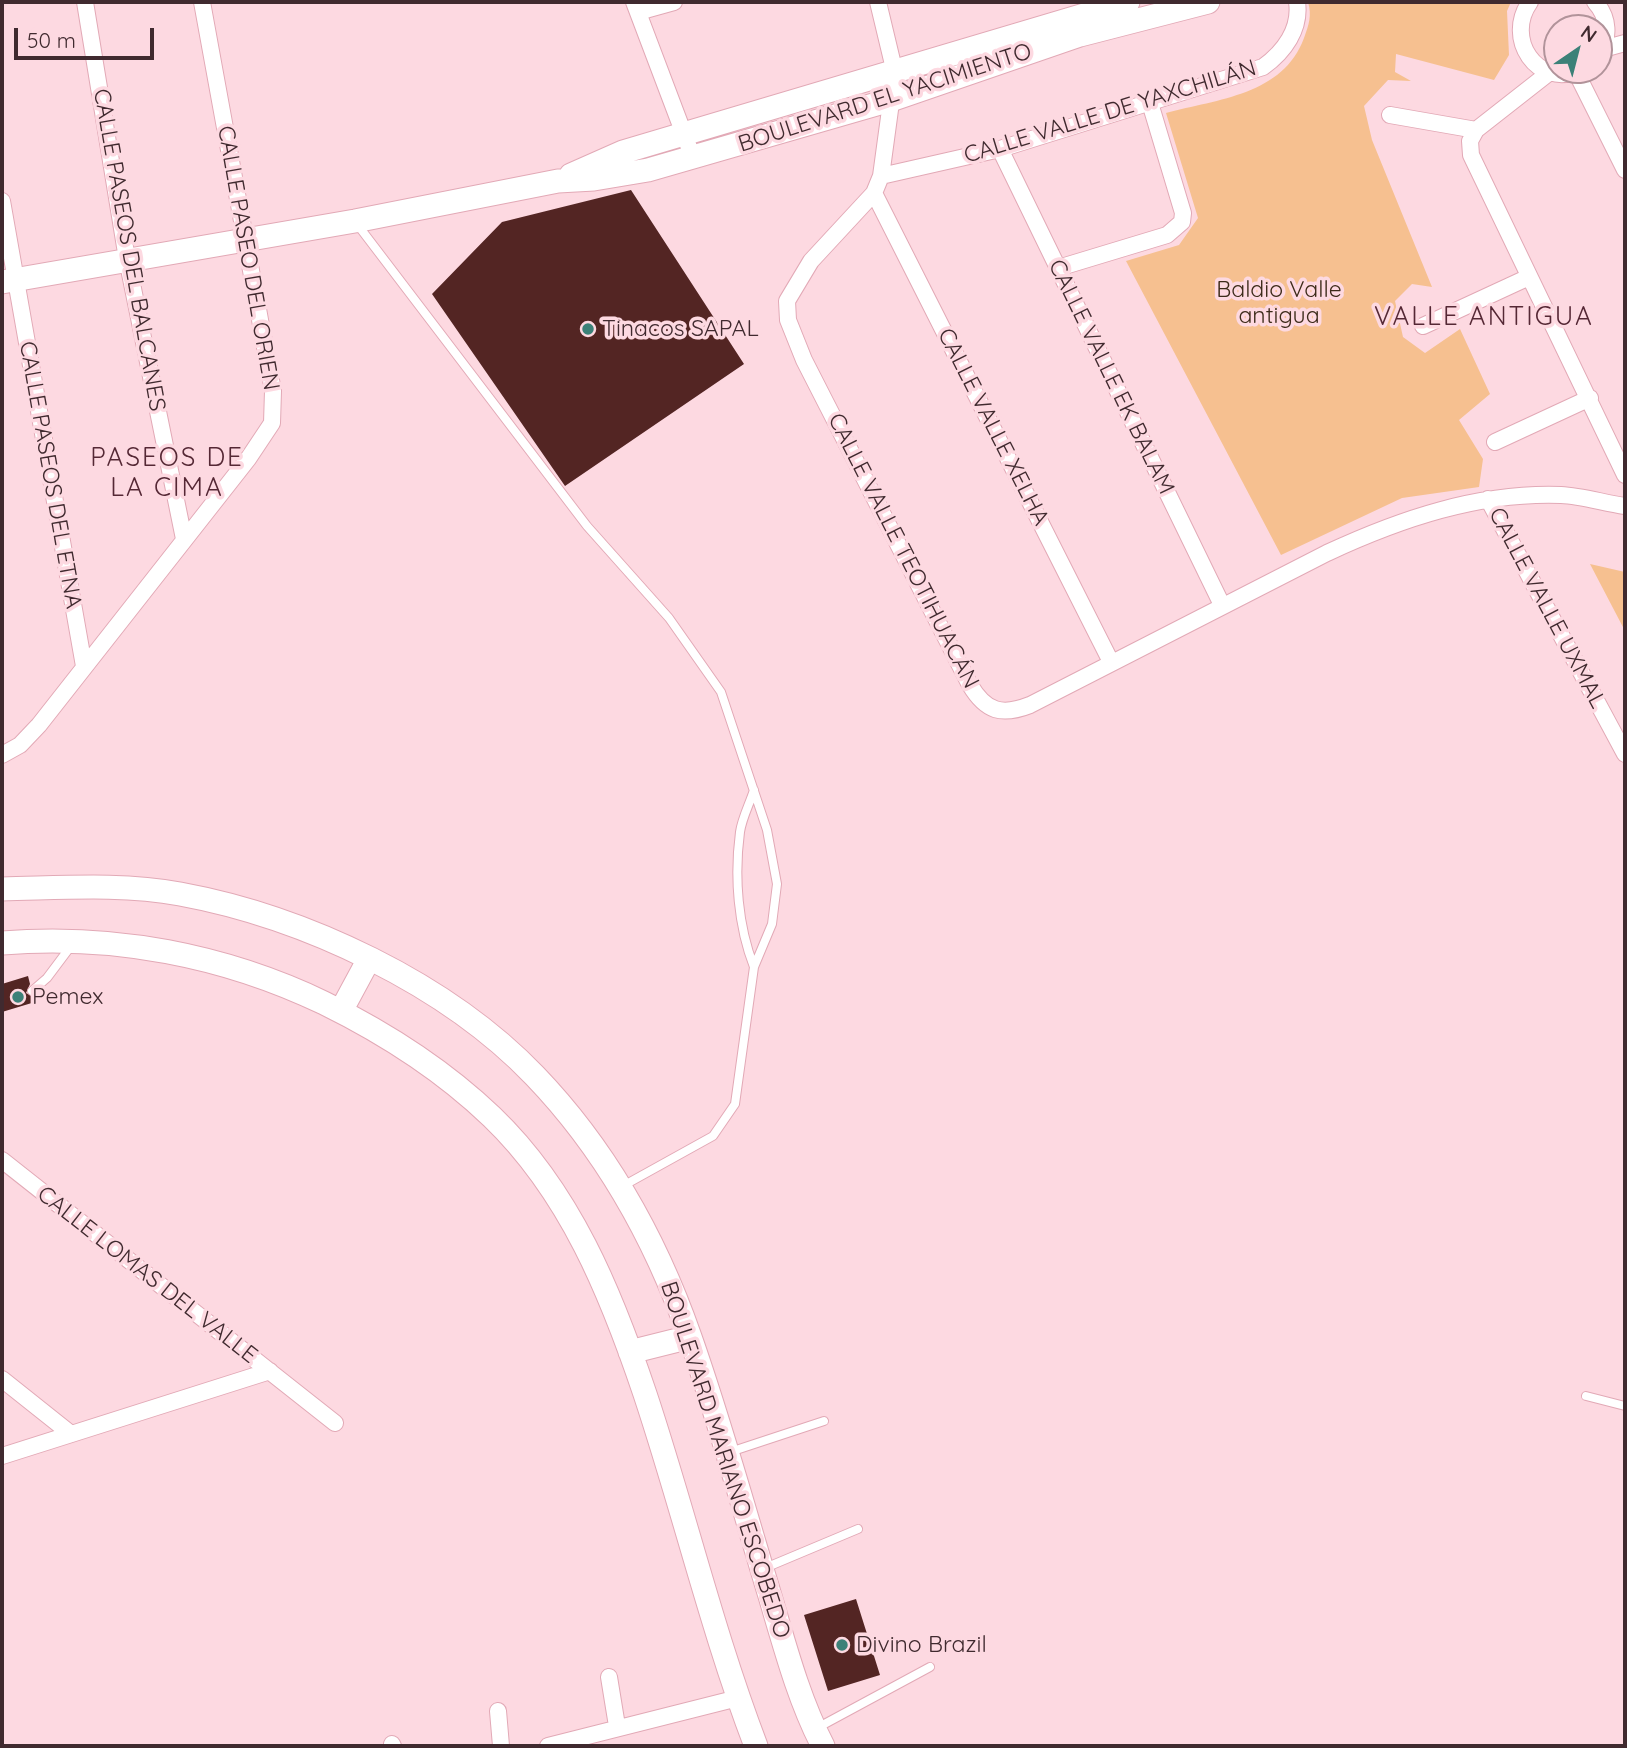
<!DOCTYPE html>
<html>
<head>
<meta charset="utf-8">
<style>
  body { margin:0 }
  #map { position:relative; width:1627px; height:1748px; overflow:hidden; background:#fdd9e1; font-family:Quicksand,sans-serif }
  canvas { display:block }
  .frame { position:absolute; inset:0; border:4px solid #402a2f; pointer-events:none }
  .north { position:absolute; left:1543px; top:14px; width:70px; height:70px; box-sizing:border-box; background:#fdd9e1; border:2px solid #b1939a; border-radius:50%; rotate:35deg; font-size:19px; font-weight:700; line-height:28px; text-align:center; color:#402a2f }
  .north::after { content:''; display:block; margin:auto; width:24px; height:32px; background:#3c8178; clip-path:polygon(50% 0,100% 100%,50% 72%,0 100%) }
  .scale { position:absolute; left:14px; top:28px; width:140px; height:32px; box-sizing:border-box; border:4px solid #402a2f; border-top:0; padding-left:9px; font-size:21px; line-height:24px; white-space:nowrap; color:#402a2f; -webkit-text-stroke:5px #fdd9e1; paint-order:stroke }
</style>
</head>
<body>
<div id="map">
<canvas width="1627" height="1748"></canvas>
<div class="frame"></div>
<div class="north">N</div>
<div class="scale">50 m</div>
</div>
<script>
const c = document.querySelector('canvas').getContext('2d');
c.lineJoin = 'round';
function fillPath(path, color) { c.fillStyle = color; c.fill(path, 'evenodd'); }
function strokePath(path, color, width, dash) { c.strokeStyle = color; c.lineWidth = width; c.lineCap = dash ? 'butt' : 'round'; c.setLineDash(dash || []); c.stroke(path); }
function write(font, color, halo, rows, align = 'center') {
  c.font = font + ' Quicksand,sans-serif'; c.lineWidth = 7; c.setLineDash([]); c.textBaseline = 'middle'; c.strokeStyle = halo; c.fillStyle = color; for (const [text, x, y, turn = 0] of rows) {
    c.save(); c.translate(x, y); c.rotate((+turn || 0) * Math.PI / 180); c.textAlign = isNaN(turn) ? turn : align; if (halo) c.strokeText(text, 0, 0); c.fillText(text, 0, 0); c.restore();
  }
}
fillPath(new Path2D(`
  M1308,2H1511L1507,11L1509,55L1494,80L1396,54L1395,72L1411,81L1388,80L1364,106L1372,140L1432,287L1412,284L1395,301L1403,337L1425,353L1460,329L1490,394L1459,420L1483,459L1479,487L1402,498L1281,555L1126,261L1179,245L1198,218L1166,113C1218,99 1283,95 1304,38C1309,24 1312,16 1308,2Z
  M1590,564L1625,572V631Z`), '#f6c090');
fillPath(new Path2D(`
  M631,190L744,364L565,486L432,294L502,222Z
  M28,976L30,984L26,993L34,997L35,1002L2,1012V984Z
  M856,1599L880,1675L828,1691L804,1615Z`), '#532523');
const lane = new Path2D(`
  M357,224L587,526L669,618L721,692L767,830L777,884L772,924L754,967L735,1104L713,1136L621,1187
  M754,790C750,803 742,818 740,832C734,877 738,926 754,967
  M32,991L47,978L71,946
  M1586,1396L1625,1406
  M730,1452L824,1421
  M765,1568L858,1529
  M817,1728L930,1667`);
const street = new Path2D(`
  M85,2L127,259L184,539
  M634,2L693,158
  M878,2L895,73L881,176L874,193L811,261L787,301L788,320L804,360L970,685C986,712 1002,716 1030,705L1327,553C1400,519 1479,492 1561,495C1582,496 1604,503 1625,506
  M1530,2C1504,38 1537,89 1580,70
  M1595,2C1609,17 1610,38 1599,55
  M638,12L674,2
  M1603,49L1625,43
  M1550,72L1476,130L1470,141L1471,155L1625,475
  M1576,72L1625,170
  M1390,115L1476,130
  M1000,149L1222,605
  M881,176L1000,149L1263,67C1284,52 1301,29 1297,2
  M874,193L1111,662
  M2,201L84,666
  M1058,268L1167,235L1182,222L1183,213L1150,103
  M1423,326L1529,277
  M1495,442L1590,398
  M1488,499L1625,754
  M2,755L20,745L39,725L248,459L272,423L273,391L202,2
  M2,1160L335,1423
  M2,1379L71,1434
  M2,1456L270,1371
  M609,1677L617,1726
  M498,1711L501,1746
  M392,1744L393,1746
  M548,1746L738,1698`);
const secondary = new Path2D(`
  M571,175L623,152L1128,2
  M2,282L355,221L558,181L594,179L648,170L894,99L1080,35L1208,2
  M2,889C61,888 121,883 180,894C305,917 447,984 535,1076C606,1150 656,1240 690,1337C720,1422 744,1510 770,1596C785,1647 799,1700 823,1746
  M2,943C113,934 224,955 324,1003C385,1033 443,1070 492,1117C570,1192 611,1293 645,1394C684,1511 712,1631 756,1746
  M341,1011L369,959
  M630,1352L690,1337`);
strokePath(lane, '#e2a9b6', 10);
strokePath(street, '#e2a9b6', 18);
strokePath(secondary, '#e2a9b6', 25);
strokePath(lane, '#fff', 8);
strokePath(street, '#fff', 16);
strokePath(secondary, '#fff', 23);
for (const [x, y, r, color] of [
  [588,329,7,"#3c8178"],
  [18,997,7,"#3c8178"],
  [842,1645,7,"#3c8178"]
]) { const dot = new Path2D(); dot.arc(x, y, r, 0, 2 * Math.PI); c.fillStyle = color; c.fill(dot); strokePath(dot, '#fdd9e1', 2.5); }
write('23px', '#402a2f', '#fdd9e1', [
  ["BOULEVARD EL YACIMIENTO",885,98,-18],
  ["CALLE VALLE DE YAXCHILÁN",1110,112,-17],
  ["CALLE PASEOS DEL BALCANES",129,250,80],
  ["CALLE PASEO DEL ORIEN",248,258,80],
  ["CALLE VALLE EK BALAM",1111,377,64],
  ["CALLE VALLE XELHA",993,427,63],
  ["CALLE PASEOS DEL ETNA",50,475,80],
  ["CALLE VALLE TEOTIHUACÁN",903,551,63],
  ["CALLE VALLE UXMAL",1547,608,62],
  ["CALLE LOMAS DEL VALLE",147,1275,38],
  ["BOULEVARD MARIANO ESCOBEDO",725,1460,72]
]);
write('23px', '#3d2b1a', '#fdd9e1', [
  ["Baldio Valle",1279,290],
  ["antigua",1279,316]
]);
write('23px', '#402a2f', '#fdd9e1', [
  ["Tinacos SAPAL",602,329],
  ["Pemex",32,997],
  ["Divino Brazil",856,1645]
], 'left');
c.letterSpacing = '2px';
write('26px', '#552835', '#fdd9e1', [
  ["VALLE ANTIGUA",1484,317],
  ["PASEOS DE",167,458],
  ["LA CIMA",167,488]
]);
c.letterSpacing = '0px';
</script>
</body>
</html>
